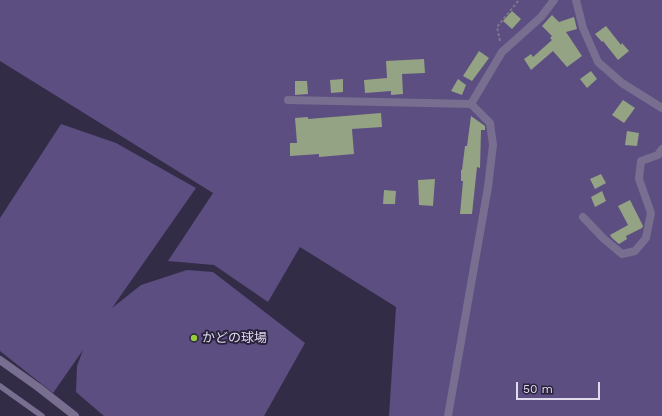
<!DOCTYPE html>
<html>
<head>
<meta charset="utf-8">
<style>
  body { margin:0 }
  #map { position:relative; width:662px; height:416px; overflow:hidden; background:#332c47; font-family:"Work Sans",sans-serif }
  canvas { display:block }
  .scale { position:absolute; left:516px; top:382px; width:84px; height:18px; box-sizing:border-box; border:2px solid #e0dbed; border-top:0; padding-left:5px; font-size:12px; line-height:14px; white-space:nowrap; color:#e0dbed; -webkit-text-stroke:3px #2a223c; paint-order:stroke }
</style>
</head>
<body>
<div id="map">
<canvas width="662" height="416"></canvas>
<div class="scale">50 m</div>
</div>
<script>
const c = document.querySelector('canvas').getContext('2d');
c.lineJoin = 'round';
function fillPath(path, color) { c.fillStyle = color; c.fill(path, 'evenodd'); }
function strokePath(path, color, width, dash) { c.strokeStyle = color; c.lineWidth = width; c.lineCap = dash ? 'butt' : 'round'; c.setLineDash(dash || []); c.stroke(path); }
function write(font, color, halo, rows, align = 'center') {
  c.font = font + ' "Work Sans","Noto Sans JP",sans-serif'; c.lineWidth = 4; c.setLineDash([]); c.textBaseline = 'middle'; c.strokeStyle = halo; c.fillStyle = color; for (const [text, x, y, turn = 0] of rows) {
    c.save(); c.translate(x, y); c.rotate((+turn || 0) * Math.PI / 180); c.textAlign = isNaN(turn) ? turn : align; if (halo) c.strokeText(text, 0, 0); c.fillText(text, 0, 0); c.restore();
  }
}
fillPath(new Path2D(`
  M0,0H662V416H389L396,307L300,247L268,302L214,265L168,261L213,193L0,61Z
  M61,124L116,143L196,188L112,308L141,285L187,270L213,272L305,343L264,416H104L76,392L77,366L83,350L53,393L0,351V218Z`), '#5c4e80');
fillPath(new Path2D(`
  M512,11L521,19L512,29L503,21Z
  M552,15L559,22L574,17L577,29L566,32L582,56L567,67L553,51L531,70L524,59L531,54L533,57L552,40L550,38L552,36L542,26Z
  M606,26L621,45L622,43L629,51L618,60L603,41L602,42L595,34Z
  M479,51L489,58L472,81L463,76Z
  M424,59L425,73L402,74L403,94L391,95V91L365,93L364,80L387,78L386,61Z
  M591,71L597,79L587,88L580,79Z
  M343,79V92L331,93L330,80Z
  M458,79L466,85L462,95L451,91Z
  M295,81H307L308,94L295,95Z
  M623,100L635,108L624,123L612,115Z
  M381,113L382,127L352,129L354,154L319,157V154L290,156V143H297L295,118L308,117V119Z
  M471,116L485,126V130H481L480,168L477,167L472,214H460L463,181H461V170H462L465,146H467Z
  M627,131L639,133L637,146L625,145Z
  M601,174L606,183L595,189L590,179Z
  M435,179L433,206L419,205L418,180Z
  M384,190L396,191L395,204H383Z
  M602,191L606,201L595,207L591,197Z
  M630,200L643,226L642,228L626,236L627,239L619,244L612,238L610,235L628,225L618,206Z`), '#94a383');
strokePath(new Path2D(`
  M500,41L497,27L519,0`), '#7c768d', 2, [3, 2]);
strokePath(new Path2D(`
  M0,386L42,416`), '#776e90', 5.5);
strokePath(new Path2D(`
  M576,0L583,28L598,62L622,83L662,108
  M288,100L471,104
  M583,217L603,238L622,254L635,251L646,238L651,213L639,179L641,161L658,155L662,149
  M448,416L488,187L493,145L490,123L471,104L502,52L541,17L554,0`), '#776e90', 8);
strokePath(new Path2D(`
  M0,360L38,387L75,416`), '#776e90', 8);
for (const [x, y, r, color] of [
  [194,338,4,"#96cc3a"]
]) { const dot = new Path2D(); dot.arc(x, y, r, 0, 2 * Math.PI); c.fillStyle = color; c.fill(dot); strokePath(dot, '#2a223c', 1.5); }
write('13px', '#e0dbed', '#2a223c', [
  ["かどの球場",202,338]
], 'left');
</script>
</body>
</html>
